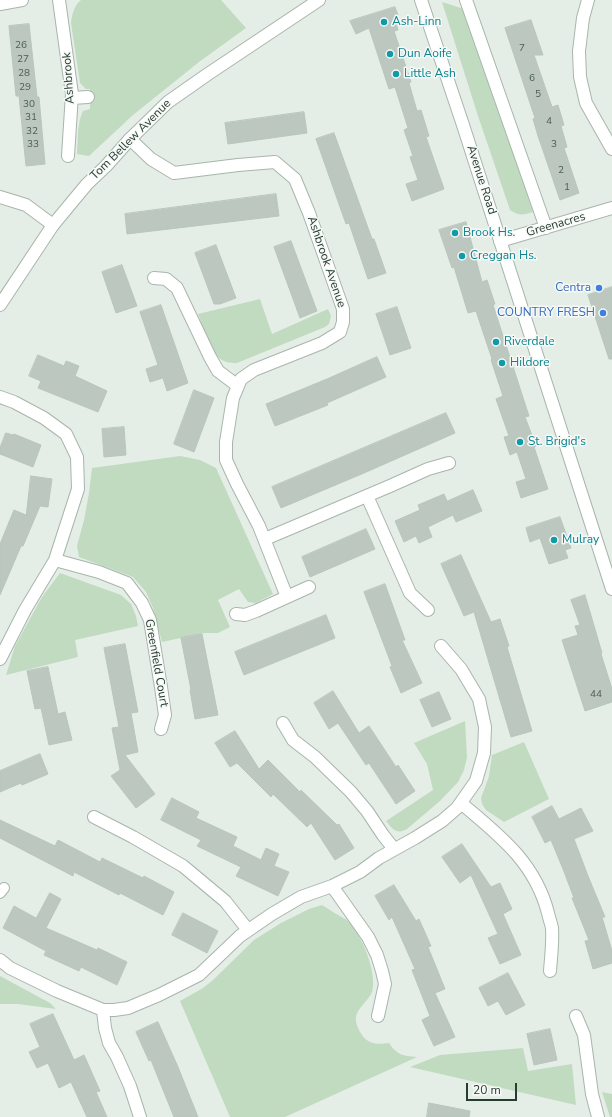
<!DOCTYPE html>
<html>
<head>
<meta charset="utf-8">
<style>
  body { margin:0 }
  #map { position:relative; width:612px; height:1117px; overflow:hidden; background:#e5ede7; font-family:"Nunito Sans",sans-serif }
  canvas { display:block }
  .scale { position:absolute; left:466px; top:1083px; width:51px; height:18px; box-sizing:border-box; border:2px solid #263d30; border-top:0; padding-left:5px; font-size:12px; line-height:14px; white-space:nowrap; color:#263d30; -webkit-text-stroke:3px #f6f9f6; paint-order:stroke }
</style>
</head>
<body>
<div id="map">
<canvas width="612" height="1117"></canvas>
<div class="scale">20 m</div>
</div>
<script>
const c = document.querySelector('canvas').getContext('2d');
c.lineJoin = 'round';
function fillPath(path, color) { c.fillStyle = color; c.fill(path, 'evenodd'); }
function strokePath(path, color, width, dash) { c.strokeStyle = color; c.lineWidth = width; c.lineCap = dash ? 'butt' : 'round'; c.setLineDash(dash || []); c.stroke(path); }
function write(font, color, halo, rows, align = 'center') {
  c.font = font + ' "Nunito Sans",sans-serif'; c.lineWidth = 3; c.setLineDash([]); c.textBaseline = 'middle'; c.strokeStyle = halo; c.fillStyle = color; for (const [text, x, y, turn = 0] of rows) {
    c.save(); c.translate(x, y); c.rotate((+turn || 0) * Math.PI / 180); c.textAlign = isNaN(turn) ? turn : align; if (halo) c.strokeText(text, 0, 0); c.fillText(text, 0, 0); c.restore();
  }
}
fillPath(new Path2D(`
  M81,0H221L246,28L199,62L133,115L89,156L77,154C78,140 77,123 83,111L90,109V89H86L80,83L71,23C72,14 74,6 81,0Z
  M442,2L464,9L486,70L533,212C523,215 519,216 510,210L478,116Z
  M260,299L272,334L328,309L331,316L329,324L325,327L237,363C233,363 228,363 224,361C212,357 203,326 198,314Z
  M180,456L200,460L216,468L273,594L256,603L248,602L239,589L218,600L230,627L218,633H204L162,642L153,608L146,592L133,577L79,557L77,546L84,520L89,493L92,468Z
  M60,573L121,595L131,604L136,616L138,626L75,640L78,657L6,675L15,646L42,597Z
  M465,721L467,757L464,770L458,782L440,801L407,829C397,835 392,829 386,821L433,790L427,764L414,743Z
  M524,742L549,799L504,822L486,810L482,804L481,798L489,776L492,755Z
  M322,905C328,908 332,912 338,915C341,917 345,918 348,921C361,933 378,974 372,992C368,1002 355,1009 356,1020C356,1024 358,1028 360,1032C367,1044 376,1045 389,1043C397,1055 403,1056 417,1057L285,1117H230L180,1001L203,988L213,980L254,940L281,923L309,909Z
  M0,976L50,1003L56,1009L18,1004H0Z
  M523,1048L528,1071L572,1064L576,1105L410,1067L440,1055Z
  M602,1092L612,1094V1117H610Z`), '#c1dbc1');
const building = new Path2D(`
  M395,7L398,15L394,17L398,30L394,31L411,82L409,83L417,111L421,110L429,136L426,137L444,189L412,201L406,184L418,180L410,157L413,156L404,130L408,128L395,87L389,89L369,28L356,34L350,21Z
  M531,20L543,55H534L552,107L558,105L564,125L561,126L567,147L564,148L579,193L560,200L538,136L533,119L535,118L505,28Z
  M29,24L37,97H39L45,164L26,166L19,96H16L9,26Z
  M304,112L307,133L228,144L225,123Z
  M334,133L372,239H374L386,273L368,279L349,223L346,224L316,139Z
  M276,194L279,216L127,234L125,214Z
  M466,222L482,282L487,280L495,304L493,305L529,416L525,417L536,446L534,447L548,489L521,498L516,482L526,479L517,452L510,455L504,437L509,436L496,399L503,396L491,360L492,359L476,311L468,313L454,267L452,268L439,230Z
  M291,241L317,311L300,318L274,247Z
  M216,245L236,298L220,304H214L195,253Z
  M122,265L137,306L116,313L102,272Z
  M612,287V359H609L588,295Z
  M161,305L188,383L167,391L163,378L150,382L146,369L158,365L140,312Z
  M397,307L411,348L390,355L376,314Z
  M38,355L64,366L66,361L79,366L75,376L107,391L98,412L38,388L41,381L29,376Z
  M377,357L386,377L327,403L328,405L275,426L266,404L327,379Z
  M194,390L214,398L194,452L174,444Z
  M446,413L455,433L364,473L281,508L272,487Z
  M124,427L126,455L104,457L102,429Z
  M6,433L13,435L14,434L41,445L33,467L0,454V448Z
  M31,476L52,479L48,507L40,506L23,546H21L0,595V544L14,510L26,515Z
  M473,490L482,511L456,522L453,515L428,527L432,537L419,543L416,536L404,542L395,521L420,510L418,505L444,494L447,501Z
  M560,517L571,548L565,550L568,558L549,564L540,538L530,542L526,528Z
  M366,529L375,549L310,577L302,557Z
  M461,555L491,622L500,619L509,646L507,647L532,731L511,737L474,612L464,616L441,564Z
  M385,584L405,640H402L422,683L401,693L390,667L392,666L364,592Z
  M585,595L602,653L601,654L612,689V702L585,711L562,640L578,635L575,626L580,625L571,600Z
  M326,615L335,638L244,675L235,652Z
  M202,634L218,715L195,719L190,690H191L181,638Z
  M125,644L138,712L131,713L138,752L125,755L155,794L136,808L111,776L120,770L112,728L119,727L104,648Z
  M48,667L58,714L65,712L72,740L49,745L41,708L35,709L27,671Z
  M333,691L359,733L369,726L396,767L398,765L415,791L396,804L369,763L366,765L338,723L329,729L314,703Z
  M439,692L451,719L432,727L420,700Z
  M235,731L259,769L268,760L300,792L301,790L337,825L339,824L354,848L335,860L311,823L307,827L273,794L271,797L237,763L230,767L215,743Z
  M40,754L48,774L22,785L21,783L0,792V771Z
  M172,798L199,812L196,818L237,837L233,846L261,860L266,848L279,854L274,866L289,872L278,896L236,876L241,867L197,846L201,840L161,820Z
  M552,806L559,819L581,808L593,831L574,839L588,876L605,917H602L612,951V963L593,969L585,941L589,940L572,898H574L563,869L551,840L545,843L532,817Z
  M0,820L55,846L58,840L100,862L102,858L143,878L144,876L174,892L163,915L120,893L119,895L74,872L73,876L0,838Z
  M462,844L491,887L500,883L512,909L503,914L521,955L500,964L488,938L498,934L471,875L460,883L442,857Z
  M394,885L416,921L419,919L431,946L428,947L445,989L435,993L455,1037L434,1046L422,1020L430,1016L412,970L415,969L392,917L389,920L375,896Z
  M50,893L61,899L46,928L97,950L98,948L127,962L117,985L81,967L79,971L44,955L46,951L3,928L14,906L36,918Z
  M183,913L218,931L207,953L172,935Z
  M508,973L525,1005L506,1015L498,1001L488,1006L479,988Z
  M53,1014L74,1060L84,1055L100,1091L96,1092L107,1117H87L71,1082L59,1088L48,1063L37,1068L29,1052L40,1047L30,1024Z
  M158,1022L178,1067L198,1117H174L151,1060L149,1061L136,1032Z
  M550,1029L557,1060L534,1065L527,1034Z
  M429,1103L470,1111L469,1117H427Z`);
fillPath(building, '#bbc7bf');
strokePath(building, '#b8c6bc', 1);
const service = new Path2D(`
  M0,893L4,888`);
const minor = new Path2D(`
  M59,0L72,94L68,156
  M466,0L546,228
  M588,0L583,18L579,51L580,77L586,103L612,149
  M0,4L22,0
  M72,98L88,97
  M130,139L151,159L174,173L238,165L275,162L295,179L309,213L343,309V322L340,332L322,343L254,370L241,379L233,398L226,442V460L237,484L259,526L287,597
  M0,197L26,205L53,225
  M500,241L612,208
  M154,278L166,279L177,288L210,357L218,371L238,386
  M0,397L14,402L44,418L66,434L77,457L78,489L55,560L25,610L0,659
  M367,496L410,593L428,610
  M265,539L390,486L428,469L449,463
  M55,560L99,572L127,583L142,603L150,620L161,687L165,715L161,729
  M236,614L245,615L256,611L309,587
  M283,723L293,740L315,757L351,792L367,811L383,835L394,849
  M461,803C499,835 535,862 548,913C549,918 551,923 552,928C553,942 551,957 550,971
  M94,817L133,837L183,866L225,901L248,930
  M332,886L368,937L377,955L382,971L385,984L378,1016
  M0,960L10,968L57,991L103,1010H114L128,1008L159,995L199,975L240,936L272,914L301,897L332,886L360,872L379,858L415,838L442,821L457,808L476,781L484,753L485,727L479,699L461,669L441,646
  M103,1010L105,1028L109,1043L117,1057L130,1086L140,1117
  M576,1016L584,1035L592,1094L598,1117`);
const tertiary = new Path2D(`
  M421,0L463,125L612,589
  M0,305L53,225L87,184L106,166L130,139L168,102L208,74L319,0`);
strokePath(service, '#a8b5ac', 12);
strokePath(minor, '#a8b5ac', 14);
strokePath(tertiary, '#a8b5ac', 14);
strokePath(service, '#fff', 10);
strokePath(minor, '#fff', 12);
strokePath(tertiary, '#fff', 12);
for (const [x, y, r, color] of [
  [384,22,4,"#0f9aa8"],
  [390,54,4,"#0f9aa8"],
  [396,74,4,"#0f9aa8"],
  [455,233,4,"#0f9aa8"],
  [462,256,4,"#0f9aa8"],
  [599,288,4,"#3f7fe0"],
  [603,313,4,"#3f7fe0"],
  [496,342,4,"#0f9aa8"],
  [502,363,4,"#0f9aa8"],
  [520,442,4,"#0f9aa8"],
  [554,540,4,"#0f9aa8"]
]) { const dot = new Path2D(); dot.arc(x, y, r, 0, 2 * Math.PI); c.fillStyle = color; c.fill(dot); strokePath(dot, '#f6f9f6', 1.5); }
write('10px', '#4b6054', null, [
  ["26",21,46],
  ["7",522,49],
  ["27",23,60],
  ["28",24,74],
  ["6",532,79],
  ["29",25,88],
  ["5",538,95],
  ["30",29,105],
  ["31",31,118],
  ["4",549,122],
  ["32",32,132],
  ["33",33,145],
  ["3",554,145],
  ["2",561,171],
  ["1",567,188],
  ["44",596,695]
]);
write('12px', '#0d838f', '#f6f9f6', [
  ["Ash-Linn",392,22],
  ["Dun Aoife",398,54],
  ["Little Ash",404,74],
  ["Brook Hs.",463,233],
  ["Creggan Hs.",470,256],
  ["Riverdale",504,342],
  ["Hildore",510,363],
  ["St. Brigid's",528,442],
  ["Mulray",562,540]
], 'left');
write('12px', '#263d30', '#f6f9f6', [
  ["Ashbrook",69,78,-94],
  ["Tom Bellew Avenue",131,140,-45],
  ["Avenue Road",481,180,72],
  ["Greenacres",556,225,-16],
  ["Ashbrook Avenue",326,262,71],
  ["Greenfield Court",156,663,80]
]);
write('12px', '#366cbe', '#f6f9f6', [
  ["Centra",591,288],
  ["COUNTRY FRESH",595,313]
], 'right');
</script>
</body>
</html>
